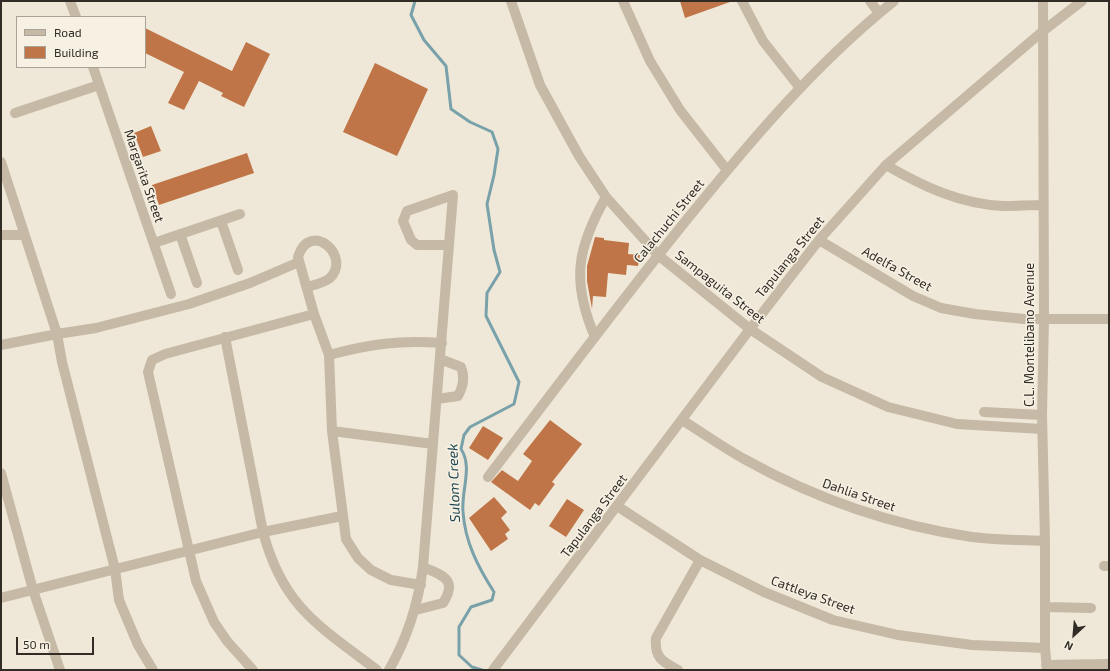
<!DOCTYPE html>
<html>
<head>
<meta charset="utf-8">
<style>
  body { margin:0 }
  #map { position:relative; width:1110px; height:671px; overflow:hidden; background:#efe8d8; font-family:"Exo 2",sans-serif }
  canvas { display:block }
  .frame { position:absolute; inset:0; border:2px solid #322c26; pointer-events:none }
  .legend { position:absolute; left:16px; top:16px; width:130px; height:52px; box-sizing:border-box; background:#f7f1e4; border:1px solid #a8a298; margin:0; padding:5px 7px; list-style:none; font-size:12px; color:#322c26 }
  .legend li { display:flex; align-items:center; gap:8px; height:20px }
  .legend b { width:20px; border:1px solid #a8a298 }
  .north { position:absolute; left:1054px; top:615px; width:40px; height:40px; -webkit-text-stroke:3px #f7f1e4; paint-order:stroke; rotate:206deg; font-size:11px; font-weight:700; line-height:16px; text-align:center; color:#322c26 }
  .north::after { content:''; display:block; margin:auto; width:14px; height:18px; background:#322c26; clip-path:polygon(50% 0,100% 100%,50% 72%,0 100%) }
  .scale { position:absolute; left:16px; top:637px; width:78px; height:18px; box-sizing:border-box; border:2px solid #322c26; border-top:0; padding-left:5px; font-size:12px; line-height:14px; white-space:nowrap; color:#322c26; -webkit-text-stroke:3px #f7f1e4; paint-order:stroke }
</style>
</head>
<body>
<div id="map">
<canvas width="1110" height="671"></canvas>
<div class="frame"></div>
<ul class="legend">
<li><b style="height:5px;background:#c6b9a5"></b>Road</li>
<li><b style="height:11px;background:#bf7547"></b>Building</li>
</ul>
<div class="north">N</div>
<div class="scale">50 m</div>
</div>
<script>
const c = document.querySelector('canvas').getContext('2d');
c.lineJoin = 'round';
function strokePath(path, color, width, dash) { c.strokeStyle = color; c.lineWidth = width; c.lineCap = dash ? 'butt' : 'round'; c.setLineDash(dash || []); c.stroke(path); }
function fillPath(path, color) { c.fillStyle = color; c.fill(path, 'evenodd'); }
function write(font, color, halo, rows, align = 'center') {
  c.font = font + ' "Exo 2",sans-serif'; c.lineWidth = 3; c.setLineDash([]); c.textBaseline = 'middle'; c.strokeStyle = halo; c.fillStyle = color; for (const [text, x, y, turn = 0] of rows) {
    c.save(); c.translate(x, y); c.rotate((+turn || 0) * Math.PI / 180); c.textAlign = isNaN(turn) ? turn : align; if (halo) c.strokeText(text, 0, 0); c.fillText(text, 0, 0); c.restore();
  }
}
strokePath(new Path2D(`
  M415,1L411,15L424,40L446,66L451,109L470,122L492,132L498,149L494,175L487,204L494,250L500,272L487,293L486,316L519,382L514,404L470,427L464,435L461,449C473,467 461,491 463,512C465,542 478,567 494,592L492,600L471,607L459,627V655L472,667L482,670`), '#79a1aa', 3);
fillPath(new Path2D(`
  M680,1H730V2L685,18Z
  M145,28L232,71L246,42L270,54L244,107L221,96L223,93L199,81L184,110L168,103L184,72L145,53Z
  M375,63L428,89L397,156L343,132Z
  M151,126L161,151L143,157L134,133Z
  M247,153L254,173L159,205L152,185Z
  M595,237L604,238V240L629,243L628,254L640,255L638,266L627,265L626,275L608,273L606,297L593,296L592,309L587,281V266Z
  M550,420L582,444L552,482L555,484L539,506L535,503L530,510L491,482L502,470L518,481L532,461L523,454Z
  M483,426L503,438L488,460L469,448Z
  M494,497L507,512L501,518L510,530L505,534L508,539L491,551L469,518Z
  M567,499L584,510L566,537L549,526Z`), '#bf7547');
strokePath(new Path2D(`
  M70,1L76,17
  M511,1L540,85L579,156L606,197L658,255L750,329L822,377L888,407L957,424L1042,429
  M623,1L650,61L680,110L727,170
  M742,1L763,41L800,88
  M870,1L879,13
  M1043,1L1044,319L1042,415L1045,541V648L1047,670
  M93,67L171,294
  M15,113L99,85
  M1,162L57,334L62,362L115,569L119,600L138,645L153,670
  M886,165C922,186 960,204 1003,206C1016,206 1030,205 1043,205
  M221,221L238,270
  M180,234L197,283
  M1,235H24
  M819,240L913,296L941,308L975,314L1024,319H1109
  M154,243L240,214
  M307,287C314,285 324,283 330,278C352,256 310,219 298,257L314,314
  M225,337L263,532C283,607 319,626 377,670
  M595,337C571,281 577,248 606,197
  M1,345L57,334L96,328L189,304L250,283L299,262
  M329,355C370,344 399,340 442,343
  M437,399L458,396C463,387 465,377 461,367L440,359
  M984,412L1042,415
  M682,420C703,433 724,448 746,460C818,500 891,525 972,537C996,540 1021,540 1045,541
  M332,431L433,444
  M1,473L33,590L60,670
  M488,477C553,392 617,306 684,223C748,144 814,65 894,1
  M617,506L700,560L764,592L833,620L898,635L972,645L1045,648
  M1104,566H1109
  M1,598L263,532L342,516
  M1045,607L1091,608
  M416,610L443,603C458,580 443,575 423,567
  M1046,665L1109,664
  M253,670L227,641L214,622L196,581L148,372L152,360L165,354L314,314L329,355L332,431L346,539L358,558L371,570L391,580L421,585
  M389,670C408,637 418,605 423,567L453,195L407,211L403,221L411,240L417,245H449
  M493,670L750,329L819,240L886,165L1043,31L1082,1
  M678,670C663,662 654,658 656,638L700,560`), '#c6b9a5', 10);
write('13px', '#322c26', '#f7f1e4', [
  ["Margarita Street",144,176,71],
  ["Calachuchi Street",669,221,-51],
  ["Tapulanga Street",790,257,-51],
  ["Adelfa Street",897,269,29],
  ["Sampaguita Street",720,287,38],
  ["C.L. Montelibano Avenue",1030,335,-90],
  ["Dahlia Street",859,495,19],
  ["Tapulanga Street",594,516,-53],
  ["Cattleya Street",813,595,20]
]);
write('italic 14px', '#1e4651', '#f7f1e4', [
  ["Sulom Creek",454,483,-92]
]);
</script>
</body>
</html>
